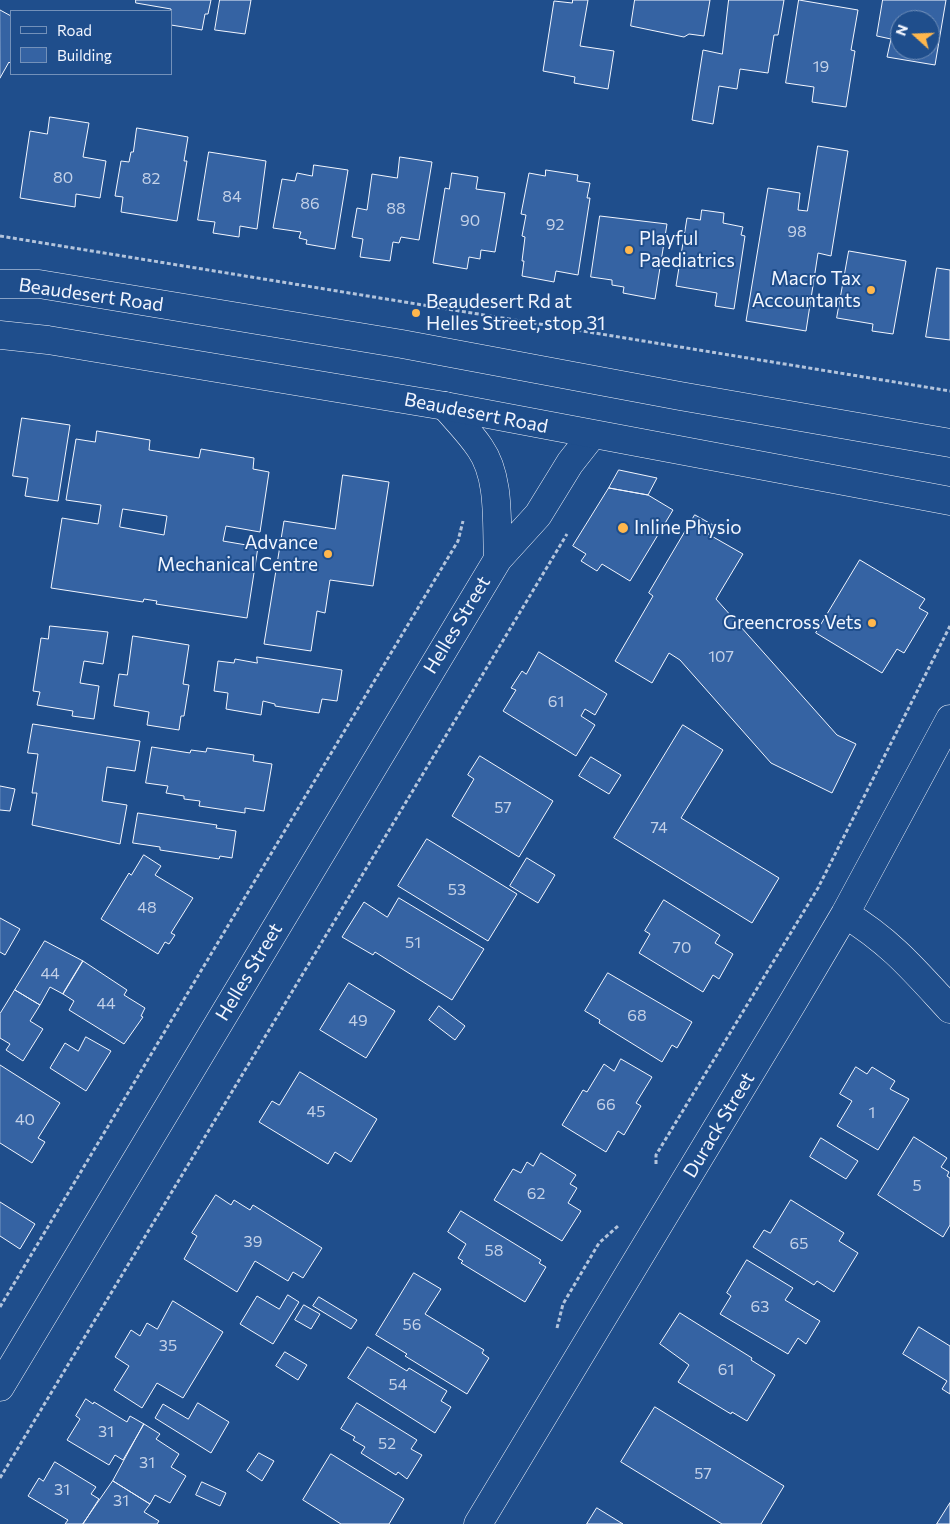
<!DOCTYPE html>
<html>
<head>
<meta charset="utf-8">
<style>
  body { margin:0 }
  #map { position:relative; width:950px; height:1524px; overflow:hidden; background:#1f4e8c; font-family:Commissioner,sans-serif }
  canvas { display:block }
  .legend { position:absolute; left:10px; top:10px; width:162px; height:65px; box-sizing:border-box; background:#1f4e8c; border:1px solid #7391ba; margin:0; padding:6px 9px; list-style:none; font-size:15px; color:#f2f6ff }
  .legend li { display:flex; align-items:center; gap:10px; height:25px }
  .legend b { width:25px; border:1px solid #7391ba }
  .north { position:absolute; left:890px; top:10px; width:50px; height:50px; box-sizing:border-box; background:#1f4e8c; border:1px solid #7391ba; border-radius:50%; rotate:290deg; font-size:14px; font-weight:700; line-height:20px; text-align:center; color:#f2f6ff }
  .north::after { content:''; display:block; margin:auto; width:18px; height:22px; background:#ffb74d; clip-path:polygon(50% 0,100% 100%,50% 72%,0 100%) }
</style>
</head>
<body>
<div id="map">
<canvas width="950" height="1524"></canvas>
<ul class="legend">
<li><b style="height:6px;background:#1f4e8c"></b>Road</li>
<li><b style="height:14px;background:#3563a3"></b>Building</li>
</ul>
<div class="north">N</div>
</div>
<script>
const c = document.querySelector('canvas').getContext('2d');
c.lineJoin = 'round';
function fillPath(path, color) { c.fillStyle = color; c.fill(path, 'evenodd'); }
function strokePath(path, color, width, dash) { c.strokeStyle = color; c.lineWidth = width; c.lineCap = dash ? 'butt' : 'round'; c.setLineDash(dash || []); c.stroke(path); }
function write(font, color, halo, rows, align = 'center') {
  c.font = font + ' Commissioner,sans-serif'; c.lineWidth = 4; c.setLineDash([]); c.textBaseline = 'middle'; c.strokeStyle = halo; c.fillStyle = color; for (const [text, x, y, turn = 0] of rows) {
    c.save(); c.translate(x, y); c.rotate((+turn || 0) * Math.PI / 180); c.textAlign = isNaN(turn) ? turn : align; if (halo) c.strokeText(text, 0, 0); c.fillText(text, 0, 0); c.restore();
  }
}
const building = new Path2D(`
  M136,0H211L208,14H205L202,30L171,25V9L136,3Z
  M220,0H251L245,34L215,30Z
  M573,0H588L580,46L614,51L608,89L574,83L575,77L543,71L554,1L572,3Z
  M635,0H710L704,36L689,34L684,37L631,26Z
  M729,0H784L778,35H774L768,73L740,69L737,89L719,86L713,124L692,120L703,50L722,54Z
  M799,0L858,10L851,50L855,51L846,107L812,102L814,87L786,83Z
  M883,0H946L935,65L887,57L891,39L877,36ZM900,20H930V50H900Z
  M0,10L11,16V64L9,62L0,78Z
  M50,117L89,123L83,157L106,161L100,198L76,194L75,207L20,198L30,131L47,134Z
  M137,128L188,137L184,161H187L177,221L121,212L123,197L115,196L121,161L129,162L131,152H133Z
  M818,146L848,151L831,256L818,253L806,331L746,321L768,188L800,193L798,210L807,211Z
  M209,152L266,161L257,229L240,226L239,237L213,233L215,222L198,220Z
  M400,157L432,162L419,240L401,237L399,243L393,242L390,261L360,257L363,239L352,237L357,208L367,210L372,174L397,178Z
  M314,165L348,170L335,249L306,244L307,240L299,238L301,232L273,228L282,179L295,181L297,173L312,176Z
  M546,170L578,175L577,181L590,183L587,198H590L578,275L556,271L554,282L522,276L524,261H522L525,237L522,236L526,215L521,214L529,173L545,176Z
  M452,173L478,177L476,189L505,193L495,252L481,250L480,259L469,257L467,269L433,263L445,188L449,189Z
  M702,210L724,213L723,223L743,227L741,235L745,236L734,309L715,306L717,293L676,286L687,218L700,220Z
  M600,216L667,224L655,299L623,293L624,287L612,285V280L591,277Z
  M849,251L906,261L893,334L872,331L873,324L837,318Z
  M937,268L950,270V340L926,337Z
  M22,418L70,425L58,501L25,496L28,478L13,476Z
  M97,431L150,440L149,450L199,458L201,449L254,458L253,469L269,472L260,532L226,526L223,541L258,547L247,618L156,604L157,601L144,599L143,602L51,588L62,518L98,524L101,505L66,500L76,439L95,442ZM123,509L167,516L164,535L120,527Z
  M619,470L657,478L648,495L609,488Z
  M343,475L389,482L373,586L330,580L325,613L317,611L311,651L264,644L284,521L335,529Z
  M609,488L648,495L673,510L630,581L602,564L597,571L581,561L586,554L573,546Z
  M695,515L713,525L708,534L743,554L716,599L837,735L856,744L832,793L771,763L680,660L669,653L652,683L615,661L653,596L649,593Z
  M860,560L925,599L919,608L928,613L904,653L897,649L882,673L816,633Z
  M50,626L108,632L103,664L84,661L80,683L99,686L94,719L72,716L73,711L37,705L40,692L33,691L41,638L48,639Z
  M133,636L189,645L183,684L189,685L184,716H181L179,730L147,725L149,712L114,706L119,674L127,675Z
  M539,652L607,694L595,715L585,709L581,716L595,725L576,756L503,711L516,690L511,688L522,671L526,674Z
  M257,657L342,670L337,701L322,699L319,713L275,706V704L263,701L261,715L226,709L228,693L214,691L218,661L234,663L235,659L257,663Z
  M33,724L140,741L135,771L107,767L102,801L127,805L120,844L32,825L37,793H32L38,754L28,753Z
  M683,725L723,750L681,818L779,878L752,923L614,838Z
  M152,747L190,753L191,750L206,752L207,748L254,755L253,761L272,764L264,811L245,808V813L199,806L200,801L184,799V796L166,793L168,786L146,783Z
  M480,756L553,801L519,857L452,816L474,779L468,775Z
  M591,757L621,775L609,794L579,776Z
  M0,786L15,789L10,811L0,810Z
  M138,813L217,825L216,828L236,831L232,858L220,856L219,859L160,850V847L133,843Z
  M427,839L517,894L488,941L398,886Z
  M144,855L161,866L155,875L193,898L171,933L175,935L169,944L165,942L158,954L101,919L129,873L131,875Z
  M527,858L555,875L538,903L510,886Z
  M399,898L484,949L452,1000L375,952L373,955L342,937L364,902L387,917Z
  M664,900L720,935L715,943L733,954L719,979L713,975L703,992L639,953L650,934L645,931Z
  M0,918L20,929L5,955L0,952Z
  M45,941L83,961L63,994L50,987L40,1005L15,990Z
  M83,961L127,990L124,995L145,1008L141,1016L143,1017L124,1044L69,1010L74,1001L63,994Z
  M608,973L692,1022L677,1048L672,1045L662,1062L599,1023L600,1020L585,1011Z
  M349,983L395,1011L366,1058L320,1030Z
  M15,990L40,1005L30,1021L43,1029L23,1061L6,1050L10,1044L0,1038V1014Z
  M439,1006L465,1026L455,1040L429,1020Z
  M86,1037L111,1051L86,1091L50,1068L65,1043L78,1051Z
  M621,1059L652,1077L636,1103L641,1106L624,1135L618,1131L606,1152L562,1125L583,1090L587,1092L604,1064L614,1071Z
  M0,1065L60,1103L38,1138L45,1142L32,1163L0,1143Z
  M856,1067L867,1074L872,1067L895,1081L890,1089L909,1099L878,1150L837,1126L852,1101L840,1094Z
  M300,1072L377,1119L351,1162L335,1152L328,1164L259,1122L272,1101L279,1105Z
  M914,1137L947,1158L941,1167L949,1172L947,1176L950,1178V1225L943,1237L878,1195Z
  M821,1138L858,1161L846,1179L810,1157Z
  M541,1153L576,1175L570,1184L577,1188L568,1203L581,1211L562,1241L494,1200L513,1169L521,1173L527,1162L533,1166Z
  M216,1195L231,1205L234,1200L250,1210L253,1205L322,1248L303,1278L293,1272L288,1281L255,1261L237,1292L184,1259L197,1236L192,1233Z
  M791,1200L844,1233L839,1241L858,1253L834,1292L817,1281L814,1285L753,1247L764,1230L770,1233Z
  M0,1202L35,1224L20,1249L0,1236Z
  M461,1211L541,1260L539,1263L546,1267L525,1302L461,1263L463,1261L458,1258L466,1244L448,1232Z
  M747,1260L793,1288L785,1300L820,1321L806,1344L798,1338L788,1354L720,1314L731,1296L727,1293Z
  M414,1273L441,1289L425,1314L484,1350L482,1353L489,1358L467,1394L405,1356L407,1354L376,1335Z
  M288,1295L299,1302L273,1344L240,1324L257,1296L279,1309Z
  M319,1297L357,1320L351,1329L313,1306Z
  M173,1301L223,1332L183,1398L157,1383L142,1408L114,1390L129,1366L115,1357L131,1330L140,1336L147,1323L157,1329Z
  M304,1305L320,1314L311,1329L295,1320Z
  M680,1313L752,1358L751,1360L775,1375L747,1421L732,1412L731,1414L678,1382L689,1365L660,1344Z
  M919,1327L950,1346V1394L942,1389L947,1381L903,1354Z
  M368,1347L407,1371L409,1368L447,1391L441,1401L451,1407L435,1433L348,1378Z
  M285,1352L307,1365L298,1380L276,1366Z
  M86,1399L93,1404L94,1402L127,1422L130,1416L144,1424L123,1460L115,1455L109,1465L67,1440L80,1419L76,1416Z
  M198,1403L229,1422L211,1453L155,1418L163,1404L188,1419Z
  M357,1403L417,1440L411,1449L422,1455L407,1479L398,1472L396,1475L361,1453L365,1447L353,1440L355,1437L341,1429Z
  M655,1407L784,1486L761,1524H722L621,1462Z
  M144,1424L160,1434L156,1439L179,1454L171,1467L186,1476L170,1503L155,1495L150,1504L113,1481Z
  M259,1453L274,1461L262,1481L247,1471Z
  M331,1454L404,1499L389,1524H341L303,1500Z
  M55,1462L96,1487L91,1494L99,1499L83,1524H65L68,1520L28,1496L39,1478L43,1481Z
  M113,1481L150,1504L144,1512L159,1521L157,1524H83Z
  M202,1482L226,1493L220,1506L196,1495Z
  M950,1503V1524H937Z
  M597,1508L623,1524H587Z`);
fillPath(building, '#3563a3');
strokePath(building, '#f2f6ff', 1);
const minor = new Path2D(`
  M445,406C457,420 470,433 480,448C501,478 496,524 498,559
  M845,914C891,942 914,970 950,1009
  M0,1387L498,559L538,515L570,463L592,435
  M478,1524L793,1002L845,914L950,719`);
const trunk = new Path2D(`
  M0,284H39L402,344L680,396L950,443
  M0,335L48,340L445,406L950,501`);
strokePath(minor, '#f2f6ff', 29);
strokePath(trunk, '#f2f6ff', 29);
strokePath(new Path2D(`
  M0,236L950,391
  M656,1164V1155L818,888L950,626
  M0,1307L458,541L463,521
  M557,1328L563,1304L599,1243L618,1226
  M0,1478L567,534`), '#b3c4dc', 3, [4, 2.5]);
strokePath(minor, '#1f4e8c', 28);
strokePath(trunk, '#1f4e8c', 28);
for (const [x, y, r, color] of [
  [629,250,5,"#ffb74d"],
  [871,290,5,"#ffb74d"],
  [416,313,5,"#ffb74d"],
  [623,528,6,"#ffb74d"],
  [328,554,5,"#ffb74d"],
  [872,623,5,"#ffb74d"]
]) { const dot = new Path2D(); dot.arc(x, y, r, 0, 2 * Math.PI); c.fillStyle = color; c.fill(dot); strokePath(dot, '#1f4e8c', 2); }
write('16px', '#c3d1e8', null, [
  ["19",821,67],
  ["80",63,178],
  ["82",151,179],
  ["84",232,197],
  ["86",310,204],
  ["88",396,209],
  ["90",470,221],
  ["92",555,225],
  ["98",797,232],
  ["107",721,657],
  ["61",556,702],
  ["57",503,808],
  ["74",659,828],
  ["53",457,890],
  ["48",147,908],
  ["51",413,943],
  ["70",682,948],
  ["44",50,974],
  ["44",106,1004],
  ["68",637,1016],
  ["49",358,1021],
  ["66",606,1105],
  ["45",316,1112],
  ["1",872,1113],
  ["40",25,1120],
  ["5",917,1186],
  ["62",536,1194],
  ["39",253,1242],
  ["65",799,1244],
  ["58",494,1251],
  ["63",760,1307],
  ["56",412,1325],
  ["35",168,1346],
  ["61",726,1370],
  ["54",398,1385],
  ["31",106,1432],
  ["52",387,1444],
  ["31",147,1463],
  ["57",703,1474],
  ["31",62,1490],
  ["31",121,1501]
]);
write('19px', '#f2f6ff', '#1f4e8c', [
  ["Playful",639,239],
  ["Paediatrics",639,261],
  ["Macro Tax",861,279,"right"],
  ["Accountants",861,301,"right"],
  ["Beaudesert Rd at",426,302],
  ["Helles Street, stop 31",426,324],
  ["Inline Physio",634,528],
  ["Advance",318,543,"right"],
  ["Mechanical Centre",318,565,"right"],
  ["Greencross Vets",862,623,"right"]
], 'left');
write('19px', '#f2f6ff', '#1f4e8c', [
  ["Beaudesert Road",91,295,8],
  ["Beaudesert Road",476,413,11],
  ["Helles Street",457,625,-59],
  ["Helles Street",249,972,-59],
  ["Durack Street",719,1125,-59]
]);
</script>
</body>
</html>
